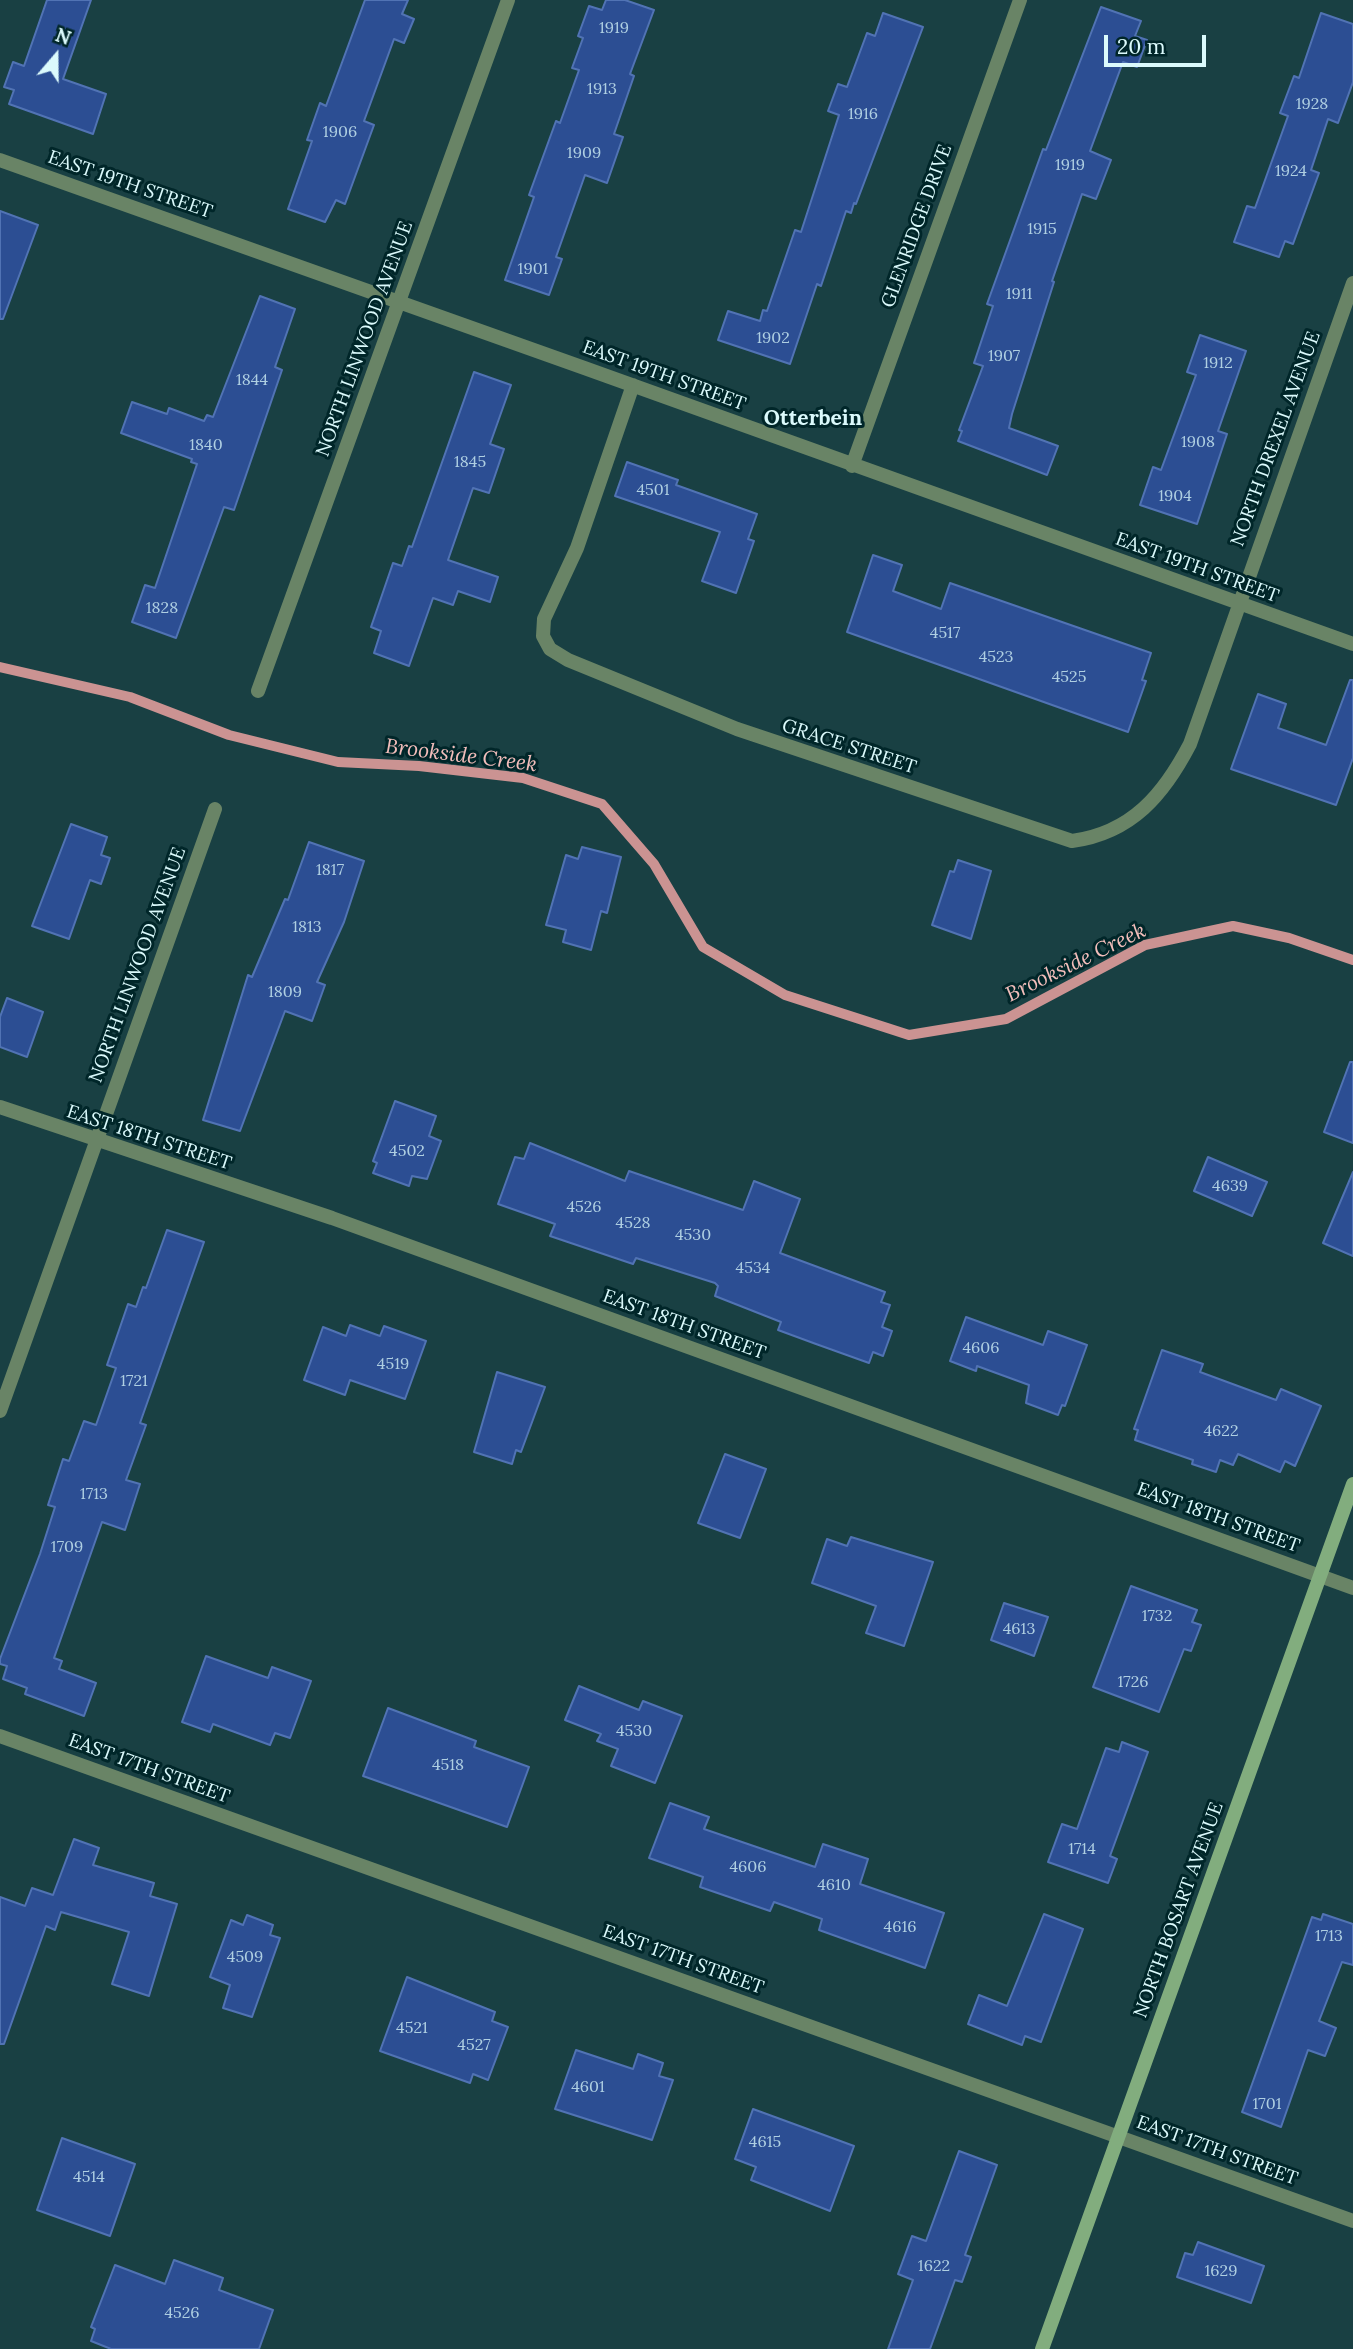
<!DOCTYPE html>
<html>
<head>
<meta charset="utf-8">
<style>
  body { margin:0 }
  #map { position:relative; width:1353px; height:2349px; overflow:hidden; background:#194043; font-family:Lora,serif }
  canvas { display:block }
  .north { position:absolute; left:21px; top:21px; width:70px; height:70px; -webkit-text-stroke:5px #002629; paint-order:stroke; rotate:20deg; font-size:19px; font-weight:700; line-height:28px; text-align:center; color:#dbfafc }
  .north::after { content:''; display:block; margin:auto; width:24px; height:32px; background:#dbfafc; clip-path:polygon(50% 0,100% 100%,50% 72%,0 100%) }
  .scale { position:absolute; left:1104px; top:35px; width:102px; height:32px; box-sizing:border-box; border:4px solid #dbfafc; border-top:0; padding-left:9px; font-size:21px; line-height:24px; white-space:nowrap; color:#dbfafc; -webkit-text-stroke:5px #002629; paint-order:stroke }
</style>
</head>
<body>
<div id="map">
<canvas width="1353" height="2349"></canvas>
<div class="north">N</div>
<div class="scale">20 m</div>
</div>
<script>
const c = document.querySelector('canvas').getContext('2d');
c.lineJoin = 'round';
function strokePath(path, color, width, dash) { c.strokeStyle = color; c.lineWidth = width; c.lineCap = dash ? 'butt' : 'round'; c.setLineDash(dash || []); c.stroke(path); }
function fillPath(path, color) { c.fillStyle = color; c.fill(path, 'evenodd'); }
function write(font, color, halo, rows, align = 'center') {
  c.font = font + ' Lora,serif'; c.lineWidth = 6; c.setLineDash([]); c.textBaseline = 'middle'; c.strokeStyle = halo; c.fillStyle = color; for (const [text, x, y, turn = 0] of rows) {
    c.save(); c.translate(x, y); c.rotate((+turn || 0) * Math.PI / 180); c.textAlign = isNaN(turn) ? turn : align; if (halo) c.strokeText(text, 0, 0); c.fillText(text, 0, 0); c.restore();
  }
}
strokePath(new Path2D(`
  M0,667L130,697L229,735L338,762L419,766L523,778L602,804L654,864L703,947L785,995L909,1035L1006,1019L1145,945L1233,926L1289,938L1353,960`), '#cb9392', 10);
const building = new Path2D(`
  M47,0H91L63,79L106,94L93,134L9,104L14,90L4,87L13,62L24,66Z
  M365,0H408L402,14L414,19L404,43L394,39L364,121L374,125L345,204L336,200L325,222L288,209L312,141L307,140L320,103L326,106Z
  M606,0H625L654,10L630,74L634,76L614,134L623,137L607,183L585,175L556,257L562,259L549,295L505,280L534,197L529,195L556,121L560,123L579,70L572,68L583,38L578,36L589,6L602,10Z
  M1101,7L1141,21L1135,36L1147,40L1137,67L1123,62L1090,151L1111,160L1096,199L1082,194L1052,281L1054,282L1012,414L1009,428L1058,446L1047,475L958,441L962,431L959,430L983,366L974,363L993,306L987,304L1043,149L1046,150Z
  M883,13L923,27L856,204L854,203L851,213L846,211L821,286L817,284L790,364L718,340L728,311L760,321L763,310L767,311L795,230L801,232L839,115L828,111L838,84L847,87L867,33L875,36Z
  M1321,13L1353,24V82L1338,123L1328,119L1311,170L1319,173L1293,244L1285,241L1279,257L1234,242L1247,206L1255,208L1288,116L1280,113L1294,76L1299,78Z
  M0,211L38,225L3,319H0Z
  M260,296L295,309L275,367L282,370L234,510L224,507L176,638L132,622L145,585L155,588L197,464L191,462L192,459L121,433L132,402L167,414L169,408L204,421L207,415L213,417Z
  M1200,335L1246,351L1218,431L1227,434L1197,524L1140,505L1153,467L1161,470L1196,375L1187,372Z
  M474,372L511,385L490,444L504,449L489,493L473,488L448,560L498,577L490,602L458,591L453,605L433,598L409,666L374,653L381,631L371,627L393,563L402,566L409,546L412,547Z
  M627,462L678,480L676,485L757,514L748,539L754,541L736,593L702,581L720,532L615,496Z
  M873,555L902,565L893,591L941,609L950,583L1151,653L1142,680L1146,681L1128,732L847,632Z
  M1350,680H1353V758L1336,805L1231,769L1258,694L1286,704L1278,728L1326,745Z
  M71,824L107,837L101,855L110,858L101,884L90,880L69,939L32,926Z
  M309,842L364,861L344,922L317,982L325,985L312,1021L285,1011L240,1131L203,1120L248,975L252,977L285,899L288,900Z
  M582,847L621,857L607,913L601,911L591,950L563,942L566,930L546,925L566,855L578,859Z
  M958,860L991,871L971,939L932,925L950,871L954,872Z
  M7,998L43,1012L27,1057L0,1047V1017Z
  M1350,1062H1353V1143L1324,1132Z
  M395,1101L436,1116L429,1136L441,1141L427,1179L412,1176L409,1186L373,1173L377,1163L373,1161Z
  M530,1143L625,1181L629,1171L743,1210L754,1181L800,1199L780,1253L885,1292L881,1302L890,1305L882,1327L892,1331L883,1356L873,1352L869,1363L816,1344L778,1330L781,1322L715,1296L718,1286L715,1283L636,1258L633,1264L550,1236L555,1224L498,1204L515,1157L524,1159Z
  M1208,1157L1267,1182L1252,1216L1194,1191Z
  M1353,1172V1256L1323,1243Z
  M167,1230L204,1242L140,1423L146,1425L126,1480L140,1484L125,1530L102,1522L54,1658L62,1661L59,1669L96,1683L84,1716L25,1694L27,1688L3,1679L7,1666L0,1664V1659L40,1554L55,1507L48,1505L63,1459L69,1461L84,1421L96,1425L116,1368L107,1365L128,1304L136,1307L143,1287L146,1288Z
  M966,1317L1043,1345L1048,1331L1087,1345L1065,1406L1062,1405L1058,1415L1026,1403L1029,1385L977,1366L976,1371L950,1361Z
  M350,1325L380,1336L384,1326L426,1341L405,1399L350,1380L345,1395L304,1380L323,1327L346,1336Z
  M1162,1350L1203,1364L1200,1372L1276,1400L1281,1389L1321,1406L1295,1466L1285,1461L1280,1472L1238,1454L1233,1465L1220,1460L1216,1472L1192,1464L1193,1460L1135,1440L1138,1430L1134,1429Z
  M497,1372L545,1387L521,1452L516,1450L512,1464L474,1452Z
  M725,1454L766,1469L740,1538L698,1523Z
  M851,1537L933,1562L904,1646L866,1633L876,1606L812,1583L827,1539L847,1546Z
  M1131,1586L1197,1610L1192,1622L1201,1625L1191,1651L1184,1649L1159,1712L1093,1687Z
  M1004,1603L1048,1617L1034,1656L991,1640Z
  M206,1656L268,1678L272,1667L311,1681L290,1738L275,1733L270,1745L213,1724L210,1732L182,1722Z
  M579,1686L639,1710L643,1701L682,1716L655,1783L611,1766L618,1749L597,1741L601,1734L565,1720Z
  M388,1708L476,1741L474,1747L529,1767L507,1827L363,1776Z
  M1122,1742L1148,1752L1110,1856L1117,1859L1108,1883L1048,1862L1062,1824L1077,1829L1106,1748L1119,1752Z
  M670,1803L709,1817L704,1829L815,1867L823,1844L868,1859L860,1884L944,1913L925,1968L819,1930L822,1919L774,1902L770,1911L700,1887L703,1877L649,1858Z
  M74,1839L99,1848L93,1865L154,1883L150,1896L177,1904L149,1996L112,1984L129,1932L61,1912L55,1930L46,1926L4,2044H0V1897L25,1906L32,1888L53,1895Z
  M1044,1914L1083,1929L1041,2042L1025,2036L1022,2045L968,2024L979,1995L1007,2006Z
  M1323,1914L1353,1924V1965L1342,1962L1319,2021L1336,2028L1325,2056L1308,2050L1281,2127L1242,2112L1312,1917L1321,1920Z
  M247,1915L273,1925L270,1935L280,1938L252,2017L223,2008L230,1985L210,1977L231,1920L243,1925Z
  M407,1977L495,2012L492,2021L508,2027L488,2080L473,2074L470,2083L380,2051Z
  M576,2050L633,2069L638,2054L663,2063L659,2076L673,2080L652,2140L555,2109Z
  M753,2109L854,2146L830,2211L751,2180L756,2167L735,2159Z
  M62,2138L135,2164L110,2236L37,2210Z
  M959,2151L997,2165L965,2255L971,2257L962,2282L955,2280L930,2349H888L913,2280L898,2274L912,2236L926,2241Z
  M1198,2242L1264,2266L1251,2303L1177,2277L1185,2253L1193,2255Z
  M174,2260L223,2278L219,2290L273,2310L259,2349H111L91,2341L95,2329L91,2327L115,2265L165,2284Z`);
fillPath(building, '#2c4e93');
strokePath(building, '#5173b4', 2);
strokePath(new Path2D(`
  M0,160C452,318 902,484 1353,644
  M633,385L577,548L544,619L543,636L550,649L568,660L737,729L1072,841C1132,833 1164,794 1190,744L1353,283
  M852,466L1020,0
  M258,691L508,0
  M0,1107L332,1218L1353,1588
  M0,1411L215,809
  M0,1736L1353,2221`), '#698466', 14);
strokePath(new Path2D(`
  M1042,2349L1353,1484`), '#82ad7e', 14);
write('16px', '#afcfe2', null, [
  ["1919",614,28],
  ["1913",602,89],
  ["1928",1312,104],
  ["1916",863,114],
  ["1906",340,132],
  ["1909",584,153],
  ["1919",1070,165],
  ["1924",1291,171],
  ["1915",1042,229],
  ["1901",533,269],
  ["1911",1019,294],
  ["1902",773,338],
  ["1907",1004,356],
  ["1912",1218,363],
  ["1844",252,380],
  ["1908",1198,442],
  ["1840",206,445],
  ["1845",470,462],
  ["4501",653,490],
  ["1904",1175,496],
  ["1828",162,608],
  ["4517",945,633],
  ["4523",996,657],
  ["4525",1069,677],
  ["1817",330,870],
  ["1813",307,927],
  ["1809",285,992],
  ["4502",407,1151],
  ["4639",1230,1186],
  ["4526",584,1207],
  ["4528",633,1223],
  ["4530",693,1235],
  ["4534",753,1268],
  ["4606",981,1348],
  ["4519",393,1364],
  ["1721",134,1381],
  ["4622",1221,1431],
  ["1713",94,1494],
  ["1709",67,1547],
  ["1732",1157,1616],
  ["4613",1019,1629],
  ["1726",1133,1682],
  ["4530",634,1731],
  ["4518",448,1765],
  ["1714",1082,1849],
  ["4606",748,1867],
  ["4610",834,1885],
  ["4616",900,1927],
  ["1713",1329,1936],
  ["4509",245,1957],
  ["4521",412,2028],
  ["4527",474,2045],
  ["4601",588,2087],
  ["1701",1267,2104],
  ["4615",765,2142],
  ["4514",89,2177],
  ["1622",934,2266],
  ["1629",1221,2271],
  ["4526",182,2313]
]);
write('19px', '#dbfafc', '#002629', [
  ["EAST 19TH STREET",130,185,19],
  ["GLENRIDGE DRIVE",917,226,-70],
  ["NORTH LINWOOD AVENUE",365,339,-70],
  ["EAST 19TH STREET",664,376,20],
  ["NORTH DREXEL AVENUE",1276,439,-70],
  ["EAST 19TH STREET",1197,568,20],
  ["GRACE STREET",849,747,18],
  ["NORTH LINWOOD AVENUE",138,965,-70],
  ["EAST 18TH STREET",149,1138,18],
  ["EAST 18TH STREET",684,1325,20],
  ["EAST 18TH STREET",1218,1518,20],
  ["EAST 17TH STREET",149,1769,20],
  ["NORTH BOSART AVENUE",1179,1910,-70],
  ["EAST 17TH STREET",683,1960,20],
  ["EAST 17TH STREET",1217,2151,20]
]);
write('bold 21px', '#dbfafc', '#002629', [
  ["Otterbein",813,419]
]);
write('italic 21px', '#f2bebb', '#002629', [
  ["Brookside Creek",461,756,7],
  ["Brookside Creek",1076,963,-26]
]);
</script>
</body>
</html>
